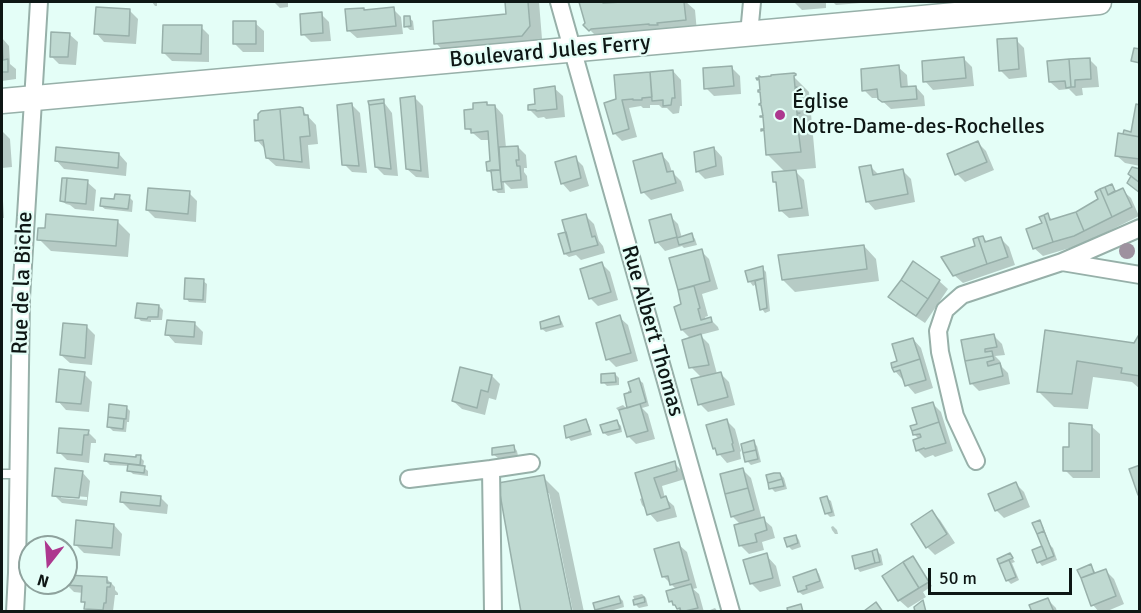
<!DOCTYPE html>
<html>
<head>
<meta charset="utf-8">
<style>
  body { margin:0 }
  #map { position:relative; width:1141px; height:613px; overflow:hidden; background:#e4fef7; font-family:Signika,sans-serif }
  canvas { display:block }
  .frame { position:absolute; inset:0; border:3px solid #0e1715; pointer-events:none }
  .north { position:absolute; left:18px; top:535px; width:60px; height:60px; box-sizing:border-box; background:#e4fef7; border:2px solid #8ea29d; border-radius:50%; rotate:197deg; font-size:16px; font-weight:700; line-height:24px; text-align:center; color:#0e1715 }
  .north::after { content:''; display:block; margin:auto; width:21px; height:27px; background:#ad388f; clip-path:polygon(50% 0,100% 100%,50% 72%,0 100%) }
  .scale { position:absolute; left:928px; top:568px; width:144px; height:27px; box-sizing:border-box; border:3px solid #0e1715; border-top:0; padding-left:8px; font-size:18px; line-height:21px; white-space:nowrap; color:#0e1715; -webkit-text-stroke:4px #e4fef7; paint-order:stroke }
</style>
</head>
<body>
<div id="map">
<canvas width="1141" height="613"></canvas>
<div class="frame"></div>
<div class="north">N</div>
<div class="scale">50 m</div>
</div>
<script>
const c = document.querySelector('canvas').getContext('2d');
c.lineJoin = 'round';
function fillPath(path, color) { c.fillStyle = color; c.fill(path, 'evenodd'); }
function strokePath(path, color, width, dash) { c.strokeStyle = color; c.lineWidth = width; c.lineCap = dash ? 'butt' : 'round'; c.setLineDash(dash || []); c.stroke(path); }
function write(font, color, halo, rows, align = 'center') {
  c.font = font + ' Signika,sans-serif'; c.lineWidth = 4.5; c.setLineDash([]); c.textBaseline = 'middle'; c.strokeStyle = halo; c.fillStyle = color; for (const [text, x, y, turn = 0] of rows) {
    c.save(); c.translate(x, y); c.rotate((+turn || 0) * Math.PI / 180); c.textAlign = isNaN(turn) ? turn : align; if (halo) c.strokeText(text, 0, 0); c.fillText(text, 0, 0); c.restore();
  }
}
fillPath(new Path2D(`
  M152,2H157V6H155Z
  M274,2H288V7L280,8Z
  M506,2H539L542,39L535,48L448,56L436,43L507,15Z
  M580,2H611V4L640,2H686L695,10L697,32L602,42L585,25L587,24Z
  M788,2H861V3L836,5L833,2H826V8L802,10L794,2Z
  M363,9L365,11L393,9L401,17L403,34L357,38L348,30Z
  M130,11L138,19L136,44L104,42L96,33Z
  M321,14L329,22L331,41L311,42L303,34Z
  M409,18L413,21L414,30H410L406,26Z
  M255,23L264,31V52H243L234,43Z
  M201,27L209,35V62L172,61L164,53Z
  M69,34L78,42L76,65L59,64L51,56Z
  M2,38L9,46L10,64L16,69V79L2,81Z
  M1016,40L1024,48L1027,77L1009,79L1001,71Z
  M964,59L972,67L974,86L933,90L925,81Z
  M1089,59L1097,67L1099,87L1082,88L1083,95L1076,96L1069,89L1059,90L1050,82Z
  M731,67L740,76L741,94L714,96L706,88Z
  M898,67L907,75L908,88L916,87L924,96L925,106L891,109L879,98H872L864,90Z
  M673,71L681,80L682,106H680L679,113L673,114L667,108H662L659,105H650V108H643L641,106L629,108L637,137L622,141L614,133L606,104Z
  M793,76L809,92L816,168L794,170L804,180L809,216L789,218L780,210L778,185L774,182L785,172L768,155Z
  M554,88L563,96L565,117L546,119L544,117L538,118L530,110L537,106Z
  M415,98L423,106L429,178L416,177L407,169Z
  M383,101L392,113L398,176L384,175L376,167Z
  M486,103L490,107L495,106L503,115L506,148L518,147L526,155L527,168H524V172L527,176L528,188L511,189L504,182L505,193H498L494,189L493,175L488,170L492,163L490,140H481L467,128L475,110Z
  M352,105L360,113L367,173L352,172L344,164Z
  M1140,106V166L1125,163L1116,155L1133,133Z
  M302,110L316,125L318,144L308,145L310,169L276,166L267,158L265,149L257,140Z
  M2,131L10,139L12,167L2,168Z
  M978,143L986,151L994,170L965,182L957,174Z
  M714,148L722,157L724,175L705,179L697,171Z
  M119,154L127,163L126,176L64,169L56,160Z
  M661,154L669,163L672,172L681,181L684,191L651,200L643,192Z
  M575,158L583,166L589,186L570,192L562,183Z
  M870,166L879,175L903,171L911,179L915,202L875,210L867,201Z
  M87,182L96,190L94,211L75,209L70,205L66,204L62,201Z
  M1112,186L1117,192L1122,190L1131,198L1139,216L1083,244L1043,256L1034,248L1048,215L1053,221L1077,213L1100,200Z
  M189,193L197,201L196,222L155,218L147,210Z
  M129,197L133,201L132,212L105,209L101,206Z
  M2,199L3,201L4,218H2Z
  M585,215L594,224L599,241L603,246L605,253L581,260L576,255L569,257L565,254L568,233Z
  M670,216L678,224L682,238L692,235L695,239L697,245L684,248L682,246L665,251L657,242Z
  M118,222L130,234L128,257L51,251L39,239Z
  M983,237L988,243L1001,239L1009,247L1015,265L963,283L954,275Z
  M864,246L876,259L879,281L795,292L783,280Z
  M701,251L709,259L718,289L702,294L708,316L705,317L706,320L710,319L718,327L719,330L700,335L709,344L717,374L720,373L729,382L735,405L708,412L700,404L702,378L691,367V339L682,330L683,305L671,259Z
  M914,263L939,281L948,289L925,323L898,305L890,297Z
  M602,264L610,272L618,300L598,306L590,298Z
  M762,268L766,272L770,311L765,313L762,309L757,284L753,286L750,282L747,272Z
  M203,281L207,284L206,303L189,302L186,298Z
  M159,306L163,310L162,320H151V322L141,321L137,317Z
  M619,317L628,325L638,361L616,367L608,359Z
  M559,318L562,322L564,327L546,332L542,329V323Z
  M195,324L203,332L202,345L175,343L167,334Z
  M87,327L95,335L92,365L70,363L61,355Z
  M1046,332L1135,344L1140,337V389L1132,382L1093,377L1088,409L1054,407L1038,391Z
  M994,336L1002,344L1005,355L995,356L1000,361L1002,367L1008,373L1010,384L979,391L971,383L963,341Z
  M913,339L921,348L933,388L915,394L895,371Z
  M84,374L92,382L89,412L66,410L58,401Z
  M615,374L619,378V385L607,386L603,382Z
  M492,376L500,384L496,400L489,398L485,415L462,409L453,401Z
  M639,380L643,383L649,406L642,408L648,414L655,439L636,444L628,436L621,414L616,408L623,405L627,409H629L628,391L632,390Z
  M933,404L941,412L953,451L935,457L933,455L925,458L917,450L919,439L914,434L919,425Z
  M111,406L126,407L130,411L129,422H127L126,432L113,431L109,427Z
  M726,420L735,429L741,451L740,452L741,459L727,463L714,448Z
  M586,421L589,425L592,435L571,441L568,437Z
  M617,422L621,426L622,432L608,436L604,433Z
  M1091,426L1100,434V478H1073L1065,470L1071,449Z
  M88,432L96,440V443H91L89,463L67,460L59,452Z
  M753,442L757,446L761,462L751,465L747,461Z
  M514,447L517,451L518,456L498,458L494,455Z
  M140,457L144,461L143,467L148,471V476L133,474L129,470V466L110,465L106,461L138,459Z
  M674,463L682,471L685,479L662,486L665,498L674,506L677,517L657,522L642,505L640,499L644,497L637,474Z
  M742,469L751,478L762,519H763L772,527L775,538L762,542L764,550L749,554L741,546L735,526L741,525L732,516Z
  M82,472L90,481L87,506L62,503L54,495ZM61,495L87,497V500L61,498Z
  M780,474L784,478L787,489L775,492L771,488Z
  M543,477L559,493L584,612H573L549,493H546Z
  M1016,484L1024,492L1030,507L1004,518L996,510Z
  M160,497L168,505L167,514L130,510L122,502Z
  M827,498L831,501L835,516L830,517L826,513Z
  M932,512L940,520L955,543L935,555L927,547Z
  M1040,522L1043,526L1050,545L1053,548L1057,560L1042,566L1039,562L1044,547Z
  M114,525L122,534L120,556L84,553L75,544Z
  M833,526L837,530L838,534H835L832,530L831,527Z
  M796,536L799,540L801,547L792,550L788,546Z
  M678,544L687,552L697,588L693,589L699,594L704,612H681L671,601L677,590L663,576Z
  M877,551L881,555L883,565L860,572L857,568Z
  M766,555L776,566L781,586L760,592L751,583Z
  M1010,555L1015,562L1012,563L1019,580L1011,584L1007,580L999,560Z
  M916,562L932,586L923,592L926,597L908,608L899,600L884,576Z
  M1090,566L1094,570L1096,574L1105,570L1114,579L1124,604L1105,612H1099L1093,605L1079,570Z
  M816,570L819,574L824,588L803,595L799,592Z
  M107,579L115,587V590L118,593V595H115L113,611L111,612H89L86,609V605L82,601L83,593L74,592L66,584Z
  M642,594L646,598L648,606L639,608L636,605L633,596Z
  M619,597L623,601L624,607L607,612H598L596,610Z
  M1048,600L1056,608L1057,612H1033Z
  M715,608L718,612H705Z`), '#0003');
const building = new Path2D(`
  M505,2H528L530,26L522,36L434,44L433,21L506,14Z
  M579,2H603V3L623,2H684L686,20L657,23L658,25H649V24L591,29L589,31L583,25L585,23Z
  M96,7L130,9L129,36L94,34Z
  M394,7L396,26L347,31L345,9L364,8V10Z
  M322,12L323,33L301,35L300,14Z
  M404,16H410L411,26L404,27Z
  M233,21H256V44H233Z
  M163,25H202L201,54L162,53Z
  M51,32L70,33L68,57H50Z
  M2,36L3,60L8,59V72H2Z
  M1017,38L1019,69L999,71L997,39Z
  M1134,48L1140,49V63L1131,61Z
  M964,57L966,78L923,82L922,61Z
  M1090,58L1091,79L1075,80V87H1071L1069,59Z
  M1069,59L1071,87L1066,88L1065,81L1049,82L1047,61Z
  M899,65L901,87L916,86L917,99L882,102L878,99L877,89L862,91L861,69Z
  M732,66L734,86L704,89L703,68Z
  M673,70L675,98H672L671,105L663,106V100L652,101L650,72Z
  M650,72L652,97L642,98V100H633V99L622,100L629,129L613,134L604,103L616,99L614,75Z
  M794,73L796,74V75L794,76L795,87H797V88H795L796,99H798L799,101H796L797,113H800L797,114L798,126H801V127L798,128L801,152L766,155L764,130L761,131V129H764L763,117H760V116H763L761,105H759V104L761,103L760,92H758V90H760L759,79L757,80L756,78H759V76L761,77L771,76V75Z
  M555,86L557,109L536,111V110H528V105L535,104L534,89Z
  M415,96L421,171L406,169L400,98Z
  M384,99V103L369,105L368,101Z
  M487,102V105H495L500,170L487,171L486,162L490,161L488,131L471,133V129H465L464,110L473,109V103Z
  M352,103L359,166L342,165L337,105Z
  M384,103L391,169L375,167L369,105Z
  M1136,104L1140,105V137L1123,134L1124,130L1131,132Z
  M300,107L303,108L304,115H308L310,136L300,137L302,162L284,160L280,109Z
  M280,109L284,160L266,158L263,140L255,141L254,120H258V114L261,111Z
  M1118,133L1140,137V159L1115,156Z
  M978,141L987,162L955,175L947,154Z
  M518,146L519,160H516L517,166H520L521,180L501,182L499,147Z
  M56,147L119,153L118,168L55,161Z
  M714,147L716,166L696,172L694,152Z
  M662,153L667,172L673,171L676,183L641,193L633,161Z
  M576,156L581,178L561,184L555,162Z
  M871,165L873,175L903,169L908,194L866,202L859,167Z
  M1132,167L1140,169V183L1128,174Z
  M491,170H500L502,189L493,190Z
  M796,170L802,208L779,211L776,182H773L772,172Z
  M1131,176L1140,183V193L1127,183Z
  M62,178H67L65,202L60,201Z
  M67,178L88,180L86,204L65,202Z
  M1112,184L1115,191L1108,195L1105,187Z
  M1105,187L1108,195L1123,188L1132,207L1112,217L1100,189Z
  M148,188L190,191L188,214L146,210Z
  M1100,189L1112,217L1084,231L1076,212L1098,199L1095,192Z
  M115,194L130,195L128,209L100,206L101,198L114,199Z
  M1076,212L1084,231L1074,236L1053,242L1044,215L1048,213L1050,220Z
  M46,214L118,220L116,246L37,240L38,228H45Z
  M586,214L592,237L595,236L598,245L571,252L562,220Z
  M671,214L677,237L655,243L649,220Z
  M1044,215L1053,242L1033,249L1026,229L1042,223L1039,217Z
  M566,232L571,252L564,254L558,234Z
  M692,233L694,241L679,245L677,238Z
  M983,236L985,242L1001,237L1008,257L987,264L978,237Z
  M978,237L987,264L953,276L941,257L975,246L973,239Z
  M864,245L867,269L782,280L778,255Z
  M702,249L710,281L678,290L669,258Z
  M913,261L940,280L928,299L901,280Z
  M602,262L611,292L589,299L580,269Z
  M763,266L764,278L748,282L745,271Z
  M185,278L204,279L203,300L184,299Z
  M764,278L767,308L760,310L755,281Z
  M901,280L928,299L916,316L888,297Z
  M694,286L700,308L698,309L701,320L711,317L712,322L681,330L674,307L681,304L678,290Z
  M137,303L159,305L158,317H148L147,319L135,318Z
  M620,315L631,353L606,360L596,323Z
  M559,316L561,324L541,329L540,322Z
  M167,320L195,322L194,337L165,335Z
  M63,323L87,325L85,358L60,355Z
  M1045,330L1134,343L1140,333V376L1121,373L1122,368L1077,361L1072,394L1037,392Z
  M701,334L709,365L689,368L682,340Z
  M994,334L997,347L985,349V352L992,351L993,356L965,361L961,340Z
  M913,338L920,359L892,368L891,363L897,361L892,344Z
  M993,356L994,360L987,362L988,366L1000,363L1003,376L970,384L965,361Z
  M920,359L926,380L905,386L900,370L894,372L892,368Z
  M460,367L492,375L488,392L481,390L477,408L452,401Z
  M59,369L85,372L81,404L56,402Z
  M721,372L728,397L698,405L691,379Z
  M615,373L616,382L601,383V374Z
  M639,378L646,402L627,408L624,394L631,392L628,382Z
  M933,402L939,422L912,431L910,426L917,424L912,408Z
  M109,404L127,406L126,419L108,417Z
  M640,404L648,431L627,437L619,410Z
  M108,417L124,419L123,429L107,427Z
  M586,419L590,431L566,438L564,426Z
  M727,419L733,443L732,444L734,451L717,455L715,448L713,449L706,425Z
  M617,420L620,429L603,433L600,425Z
  M939,422L946,443L925,449L924,448L916,451L913,440L921,437L920,434L913,435L912,431Z
  M1069,423L1092,425V471H1063V447H1069Z
  M59,428L89,430L88,435H84L82,455L57,453Z
  M754,440L756,450L743,453L741,444Z
  M514,445L515,452L492,455V448Z
  M756,450L758,459L745,462L743,453Z
  M105,454L136,457V455H141L140,465L104,461Z
  M675,461L677,471L654,478L661,498L666,496L670,508L647,515L635,473Z
  M128,464L145,466L144,473L127,471Z
  M1140,465V494L1138,495L1129,469Z
  M55,468L83,471L79,498L52,496Z
  M743,468L748,488L725,494L720,474Z
  M774,473H780L782,479L768,483L766,475Z
  M544,475L572,612H521L498,483Z
  M782,479L784,486L769,489L768,483Z
  M1016,482L1023,499L995,511L988,494Z
  M748,488L754,510L731,517L725,494Z
  M121,492L161,496L160,506L120,502Z
  M827,496L832,512L825,514L820,498Z
  M932,510L947,534L926,548L911,524Z
  M764,517L767,530L755,534L757,542L739,546L734,525Z
  M76,520L114,524L112,548L74,545Z
  M1040,520L1044,531L1037,534L1032,523Z
  M1044,531L1054,556L1047,559L1037,534Z
  M796,535L798,543L787,547L784,538Z
  M679,542L689,580L670,585L668,576L662,577L654,549Z
  M1042,546L1047,559L1037,563L1032,550Z
  M877,549L880,562L875,563L872,551Z
  M872,551L875,563L855,569L852,556Z
  M767,553L773,578L750,584L743,560Z
  M1010,553L1013,558L999,564L997,559Z
  M913,556L929,582L919,588L903,562Z
  M1009,560L1016,577L1006,581L999,564Z
  M903,562L919,588L898,601L882,576Z
  M1091,564L1094,573L1081,578L1077,570Z
  M816,569L820,581L806,586L807,589L798,592L793,577Z
  M1106,569L1116,596L1091,606L1081,578Z
  M66,575L107,577V583H111L110,587H107L106,603H104L103,610L84,609L85,602H81L82,586L65,585L66,583Z
  M691,584L698,608L681,612L680,608L677,609L675,605H673L672,601L669,602L666,591Z
  M619,596L621,603L595,610L593,603Z
  M644,597L645,602L634,605L633,600Z
  M1048,598L1054,612H1032L1029,605Z
  M923,600L926,612H915L914,607Z
  M876,602L883,612H864V611Z
  M801,604L803,612H788L787,608Z`);
fillPath(building, '#bfd9d1');
strokePath(building, '#98b0aa', 1.5);
const lane = new Path2D(`
  M2,474H18`);
const street = new Path2D(`
  M559,2L731,612
  M749,34L752,2
  M1062,262L1140,228
  M976,461L955,416L940,352L938,331L945,310L962,295L1062,262L1140,275
  M491,469L531,463
  M409,479L491,469L493,612
  M15,612L17,573L21,298L39,2`);
const secondary = new Path2D(`
  M2,101L1099,2`);
strokePath(lane, '#97b0a9', 11);
strokePath(street, '#97b0a9', 20);
strokePath(secondary, '#97b0a9', 27);
strokePath(lane, '#fff', 8);
strokePath(street, '#fff', 16);
strokePath(secondary, '#fff', 24);
c.fillStyle = '#9e929f';
for (const [x, y] of [
  [1127,251]
]) { c.beginPath(); c.arc(x, y, 8, 0, 2 * Math.PI); c.fill(); }
for (const [x, y, r, color] of [
  [780,115,6,"#ad388f"]
]) { const dot = new Path2D(); dot.arc(x, y, r, 0, 2 * Math.PI); c.fillStyle = color; c.fill(dot); strokePath(dot, '#e4fef7', 2); }
write('22px', '#0e1715', '#e4fef7', [
  ["Boulevard Jules Ferry",550,52,-5],
  ["Rue de la Biche",23,283,-88],
  ["Rue Albert Thomas",652,331,74]
]);
write('22px', '#0e1715', '#e4fef7', [
  ["Église",792,102],
  ["Notre-Dame-des-Rochelles",792,127]
], 'left');
</script>
</body>
</html>
